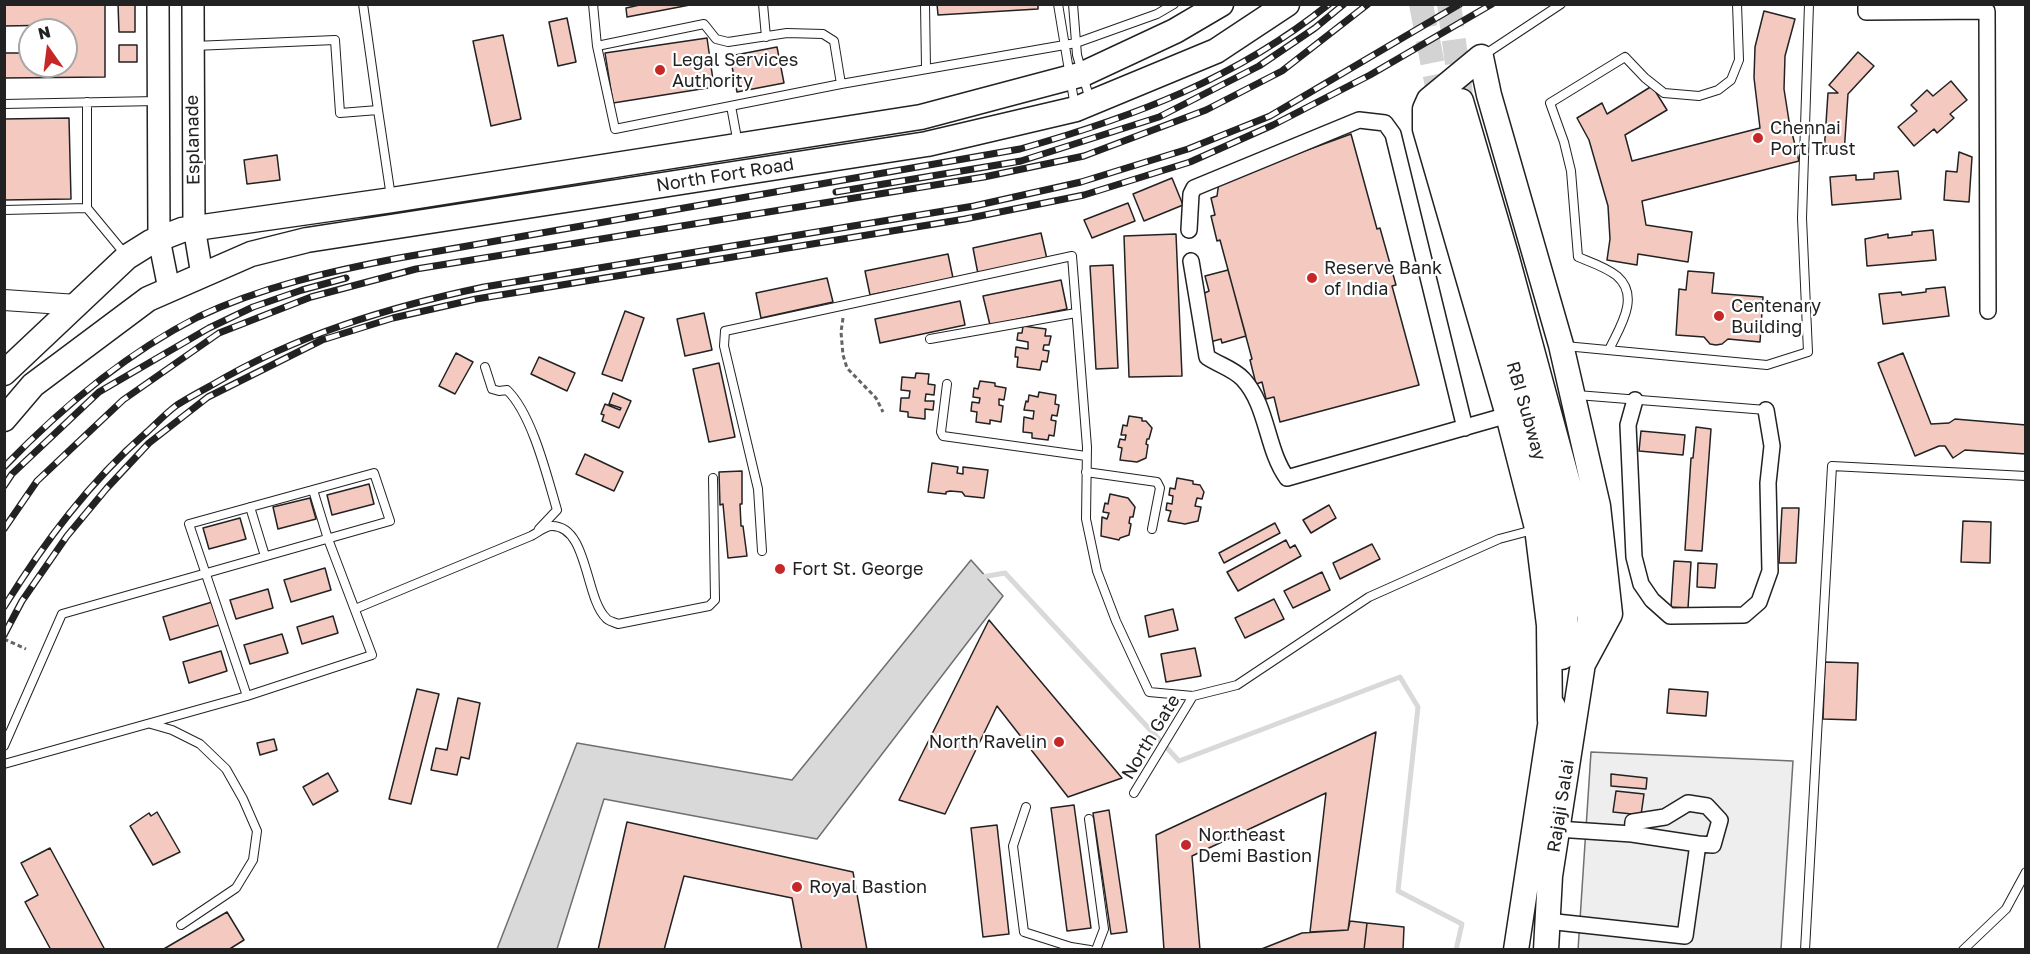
<!DOCTYPE html>
<html>
<head>
<meta charset="utf-8">
<style>
  body { margin:0 }
  #map { position:relative; width:2030px; height:954px; overflow:hidden; background:#fff; font-family:"Golos Text",sans-serif }
  canvas { display:block }
  .frame { position:absolute; inset:0; border:6px solid #222; pointer-events:none }
  .north { position:absolute; left:18px; top:18px; width:60px; height:60px; box-sizing:border-box; background:#fff; border:2px solid #a7a7a7; border-radius:50%; rotate:346deg; font-size:16px; font-weight:700; line-height:24px; text-align:center; color:#222 }
  .north::after { content:''; display:block; margin:auto; width:21px; height:27px; background:#c62828; clip-path:polygon(50% 0,100% 100%,50% 72%,0 100%) }
</style>
</head>
<body>
<div id="map">
<canvas width="2030" height="954"></canvas>
<div class="frame"></div>
<div class="north">N</div>
</div>
<script>
const c = document.querySelector('canvas').getContext('2d');
c.lineJoin = 'round';
function fillPath(path, color) { c.fillStyle = color; c.fill(path, 'evenodd'); }
function strokePath(path, color, width, dash) { c.strokeStyle = color; c.lineWidth = width; c.lineCap = dash ? 'butt' : 'round'; c.setLineDash(dash || []); c.stroke(path); }
function write(font, color, halo, rows, align = 'center') {
  c.font = font + ' "Golos Text",sans-serif'; c.lineWidth = 4.5; c.setLineDash([]); c.textBaseline = 'middle'; c.strokeStyle = halo; c.fillStyle = color; for (const [text, x, y, turn = 0] of rows) {
    c.save(); c.translate(x, y); c.rotate((+turn || 0) * Math.PI / 180); c.textAlign = isNaN(turn) ? turn : align; if (halo) c.strokeText(text, 0, 0); c.fillText(text, 0, 0); c.restore();
  }
}
const green = new Path2D(`
  M1591,752L1793,761L1781,949L1578,950Z`);
fillPath(green, '#eee');
strokePath(green, '#6f6f6f', 1.5);
const water = new Path2D(`
  M971,560L1003,596L817,839L604,799L557,949H497L577,743L792,780Z`);
fillPath(water, '#d9d9d9');
strokePath(water, '#6f6f6f', 1.5);
strokePath(new Path2D(`
  M982,577L1005,573L1179,761L1400,677L1418,707L1398,891L1462,924L1456,950`), '#d9d9d9', 5);
const building = new Path2D(`
  M4,4H105V77L4,78V53H30V66H66V30H60V25L4,26Z
  M118,4H135V32H119Z
  M644,4H695L627,17L626,8Z
  M937,4H1038V9L938,15Z
  M1764,11L1795,19L1785,56L1784,89L1789,121L1799,161L1642,201L1646,225L1692,232L1688,262L1638,254L1637,265L1607,260L1610,239L1608,206L1589,140L1577,118L1602,103L1607,114L1652,86L1667,110L1625,135L1632,161L1760,128L1754,78L1755,47Z
  M567,18L576,62L558,66L549,22Z
  M503,35L521,119L491,126L473,41Z
  M707,38L714,87L613,103L605,53Z
  M119,45H137V62H119Z
  M777,47L784,83L737,92L730,56Z
  M1858,52L1874,66L1848,94L1844,154L1824,153L1828,93H1838L1829,85Z
  M1951,81L1967,100L1950,114L1954,118L1937,133L1934,129L1914,146L1898,127L1917,111L1911,105L1927,90L1933,96Z
  M69,118L71,199L4,200V119Z
  M1351,134L1377,229L1380,228L1396,285L1392,286L1419,385L1280,422L1274,397L1266,399L1262,382L1256,384L1250,360L1252,359L1220,240L1217,241L1211,216L1215,215L1211,198L1217,196L1219,182Z
  M1959,152L1972,157L1969,202L1944,200L1946,171L1957,172Z
  M277,155L280,180L247,184L244,160Z
  M1898,171L1901,199L1832,205L1830,177L1856,175V180L1874,179V173Z
  M1172,178L1183,205L1144,221L1133,194Z
  M1128,203L1135,221L1092,238L1084,220Z
  M1933,230L1936,260L1867,266L1865,239L1888,234V238L1912,235V232Z
  M1041,233L1047,259L978,274L973,248Z
  M1176,234L1182,376L1129,377L1124,236Z
  M948,254L953,278L870,295L865,271Z
  M1113,265L1118,368L1096,369L1090,266Z
  M1228,270L1246,336L1222,343L1221,339L1210,342L1200,295L1209,291L1205,276Z
  M1688,271L1714,273L1712,293L1763,297L1760,342L1728,339L1722,344L1716,345L1710,344L1704,337L1676,335L1679,289L1686,290Z
  M827,278L833,302L761,318L756,293Z
  M1061,280L1067,309L990,325L983,296Z
  M1945,287L1949,316L1883,324L1879,294L1901,292L1902,295L1926,292V289Z
  M960,301L965,325L880,343L875,319Z
  M625,311L644,318L622,381L602,374Z
  M704,313L712,350L685,356L677,319Z
  M1023,326L1046,329L1045,336H1051L1049,345H1044L1043,350L1049,351L1047,362L1042,361L1040,370L1017,367L1018,357H1015L1016,347L1028,349V342L1017,340L1018,333H1022Z
  M456,353L473,362L455,394L439,386Z
  M1903,353L1931,424L1949,423L1955,419L2026,425V454L1965,450L1953,458L1945,446H1939L1915,456L1878,363Z
  M539,357L575,373L567,391L531,374Z
  M719,363L735,437L709,442L693,369Z
  M916,373L929,374L928,384L935,385L934,395L926,394L925,401H934L933,410L925,409V419L908,417V412L900,411L901,398H909L910,391L901,390L902,377L915,378Z
  M980,381L995,383V386L1006,388L1004,400L999,399V405L1003,406L1001,422L990,420V424L976,422L977,412L971,411L972,402L979,403L980,398L973,397L974,388L978,389Z
  M1039,392L1056,395L1055,404L1059,405L1057,416L1052,415L1051,420L1056,421L1054,436L1049,435L1048,440L1032,438V433L1023,432L1024,417L1033,419L1034,411L1024,410L1026,401L1028,402L1029,395L1038,397Z
  M613,393L631,401L619,428L602,421L604,415L601,414L605,404L620,410L621,408L609,404Z
  M1129,416L1142,418V421H1146L1152,428L1149,439H1147L1146,444L1148,445L1146,458L1137,462L1120,460L1122,448L1118,447L1120,439L1125,440L1126,435H1121L1123,425L1127,426Z
  M1696,427L1711,429L1702,551L1685,550L1691,458H1693Z
  M1641,431L1685,435L1683,455L1639,451Z
  M585,454L623,472L614,491L576,474Z
  M932,463L958,467L957,473L963,474V467L988,470L984,498L965,496L962,492L950,491L946,492V494L928,492Z
  M742,471V504H740L741,526H743L747,556L728,558L723,504L720,505L719,472Z
  M1177,478L1193,481V484L1200,485L1204,492L1202,499L1197,498L1195,506L1201,507L1198,521L1185,524L1168,521L1171,511L1166,510L1167,503L1172,504L1173,496L1169,495L1170,488L1175,489Z
  M369,484L374,504L332,515L327,495Z
  M1110,494L1128,498L1135,507L1133,517H1130L1129,523L1131,524L1129,535L1120,538L1119,540L1101,536L1102,517L1107,519L1109,513L1103,512L1105,503L1108,504Z
  M310,498L316,519L278,529L273,507Z
  M1329,505L1336,518L1311,533L1303,520Z
  M1782,508H1799L1796,563H1779Z
  M240,518L246,539L209,549L203,528Z
  M1963,521L1991,522L1990,563L1961,562Z
  M1275,523L1280,533L1224,563L1219,553Z
  M1286,540L1290,548L1295,545L1301,556L1238,591L1227,572Z
  M1372,544L1380,559L1340,579L1333,563Z
  M1674,561L1691,562L1688,608L1671,607Z
  M1698,563L1717,564L1715,588L1697,587Z
  M325,568L331,590L291,602L284,580Z
  M1322,572L1330,590L1293,608L1284,591Z
  M268,589L273,608L236,619L230,600Z
  M1274,599L1284,619L1245,638L1235,618Z
  M212,602L219,625L170,640L163,617Z
  M1173,609L1178,630L1149,637L1145,616Z
  M333,616L338,633L302,644L297,627Z
  M989,620L1122,778L1068,797L997,706L945,814L899,800Z
  M282,634L288,653L250,664L244,645Z
  M1195,648L1201,676L1166,682L1161,654Z
  M221,651L227,671L189,683L183,662Z
  M1825,662L1858,663L1856,720L1823,719Z
  M417,689L439,694L411,804L389,799Z
  M1669,689L1708,692L1706,716L1667,713Z
  M458,698L480,703L469,759L461,757L457,775L431,770L436,748L447,750Z
  M1376,732L1348,930L1310,932L1326,793L1192,856L1200,950H1164L1156,835Z
  M274,739L277,750L260,755L257,743Z
  M328,773L338,791L313,805L303,787Z
  M1611,774L1647,778L1646,789L1611,786Z
  M1616,791L1644,794L1641,815L1613,812Z
  M1074,805L1091,928L1067,931L1051,808Z
  M1109,810L1127,932L1111,934L1093,813Z
  M157,812L180,852L153,865L130,826L149,813L151,816Z
  M627,822L853,872L867,950H802L792,898L684,876L664,950H598Z
  M997,825L1009,934L983,937L971,828Z
  M50,848L105,950H51L25,902L38,895L21,863Z
  M227,912L244,940L228,950H162Z
  M1350,921L1367,923L1364,950H1259L1302,933L1348,930Z
  M1367,923L1404,927L1403,950H1364Z`);
fillPath(building, '#f3c9c0');
strokePath(building, '#222', 1.5);
strokePath(new Path2D(`
  M1421,4L1441,107
  M1449,4L1461,94`), '#d3d3d3', 24, [24, 12]);
const service = new Path2D(`
  M363,4L378,110
  M593,4L597,46L704,24L716,39L728,42L787,33L823,34L834,41L841,84
  M763,4L766,37
  M925,4L926,68
  M1058,4L1075,107
  M1073,4L1077,55L1090,100
  M194,46L335,40L340,113L378,110L391,197
  M597,46L615,129L841,84L1076,43L1157,14L1174,4
  M1484,55L1561,4
  M4,104L157,101
  M731,106L738,144
  M87,208V102
  M4,210L87,208L125,254
  M930,339L1076,313
  M1565,346L1767,365L1808,352L1802,218L1809,4
  M1609,350C1619,328 1641,297 1617,276C1606,267 1590,262 1578,257L1571,171L1564,142L1550,103L1625,57L1645,78L1664,93L1699,96L1718,90L1731,80L1739,60L1737,4
  M485,367L492,389L499,391L507,390C532,414 547,476 557,510L539,529
  M947,384L941,432L943,436L1086,456
  M1577,395L1766,410
  M1086,472L1157,482L1160,488L1152,529
  M250,507L265,556
  M762,551L758,489L724,346L725,331L1072,256L1087,447L1086,519L1097,571L1116,621L1149,692L1193,696L1237,685L1369,597L1499,539L1533,530
  M355,609L531,536C537,533 545,526 552,526C588,526 585,598 606,618C608,621 614,622 618,624L709,606L715,600L713,478
  M151,724L172,730L200,744L226,769L243,799L257,831L253,860L236,888L181,925
  M4,746L62,614L390,521L374,473L189,524L247,696
  M4,764L247,696L372,655L328,539L313,490
  M1134,793L1193,696
  M1026,807L1013,846L1024,932L1071,947L1090,950
  M1089,819L1104,929L1096,950
  M1805,950L1832,466L2026,476
  M1963,950L2006,909L2026,872`);
const minor = new Path2D(`
  M1866,4V12L1987,11L1988,311
  M1189,230L1191,194L1194,188L1359,120L1385,123L1393,134L1465,428
  M1191,261L1207,357C1219,365 1234,369 1243,379C1268,406 1266,449 1287,478L1508,415
  M1635,400L1628,425L1634,557L1641,584L1652,600L1670,616L1744,615L1759,602L1770,571L1768,483L1772,446L1766,410
  M1632,834L1698,844
  M1547,921L1685,936L1698,844L1713,845L1720,820L1707,806L1688,803L1665,817L1633,822L1632,834L1557,829`);
const tertiary = new Path2D(`
  M4,300L77,305`);
const secondary = new Path2D(`
  M158,4L159,239L169,289
  M193,4L194,227L202,275`);
const primary = new Path2D(`
  M1461,101L1507,258L1578,520L1590,618L1550,876L1546,950
  M1441,107L1550,496L1568,589L1562,657
  M4,373L127,257L151,242L182,230L392,200L921,117L1083,74L1175,31L1221,4
  M4,419L33,385L148,299L251,254L307,240L927,144L1076,109L1216,51L1287,4
  M1550,720L1549,625L1537,528L1508,415L1425,129V109L1429,100L1481,57L1489,95L1561,345L1598,506L1610,614L1583,664
  M1516,950L1553,706`);
strokePath(service, '#222', 10);
strokePath(minor, '#222', 18);
strokePath(tertiary, '#222', 22);
strokePath(secondary, '#222', 24);
strokePath(primary, '#222', 27);
strokePath(new Path2D(`
  M843,318L841,332L843,355L847,368L876,398L883,412
  M4,639L26,649`), '#646464', 3, [4.5, 3]);
strokePath(service, '#fff', 8);
strokePath(minor, '#fff', 15);
strokePath(tertiary, '#fff', 20);
strokePath(secondary, '#fff', 21);
strokePath(primary, '#fff', 24);
const rail = new Path2D(`
  M836,192L1021,161L1159,117L1259,66L1315,28L1344,4
  M4,467C61,408 125,354 198,317C261,287 331,271 399,258L1020,149C1133,117 1236,79 1329,4
  M4,486L12,474L99,392L209,328L253,307L302,290L346,278
  M4,529L37,481L123,400L219,333L311,297L416,269L984,177L1084,156L1206,110L1282,71L1368,4
  M4,607C44,543 89,482 147,432C157,423 166,413 177,405C188,398 201,391 212,385C296,335 389,307 484,287L974,206L1081,182L1188,149L1270,116L1460,4
  M4,635L22,601L67,536L107,488L149,443L208,397L322,340L393,318L476,299L965,219L1084,195L1190,162L1273,125L1370,75L1492,4`);
strokePath(rail, '#222', 7);
strokePath(rail, '#fff', 4.5, [14]);
for (const [x, y, r, color] of [
  [660,70,6,"#c62828"],
  [1758,138,6,"#c62828"],
  [1312,278,6,"#c62828"],
  [1719,316,6,"#c62828"],
  [780,569,6,"#c62828"],
  [1059,742,6,"#c62828"],
  [1186,845,6,"#c62828"],
  [797,887,6,"#c62828"]
]) { const dot = new Path2D(); dot.arc(x, y, r, 0, 2 * Math.PI); c.fillStyle = color; c.fill(dot); strokePath(dot, '#fff', 2); }
write('18px', '#222', '#fff', [
  ["Legal Services",672,60],
  ["Authority",672,81],
  ["Chennai",1770,128],
  ["Port Trust",1770,149],
  ["Reserve Bank",1324,268],
  ["of India",1324,289],
  ["Centenary",1731,306],
  ["Building",1731,327],
  ["Fort St. George",792,569],
  ["North Ravelin",1047,742,"right"],
  ["Northeast",1198,835],
  ["Demi Bastion",1198,856],
  ["Royal Bastion",809,887]
], 'left');
write('18px', '#222', '#fff', [
  ["Esplanade",193,140,-91],
  ["North Fort Road",725,175,-9],
  ["RBI Subway",1526,411,74],
  ["North Gate",1151,737,-59],
  ["Rajaji Salai",1561,806,-81]
]);
</script>
</body>
</html>
